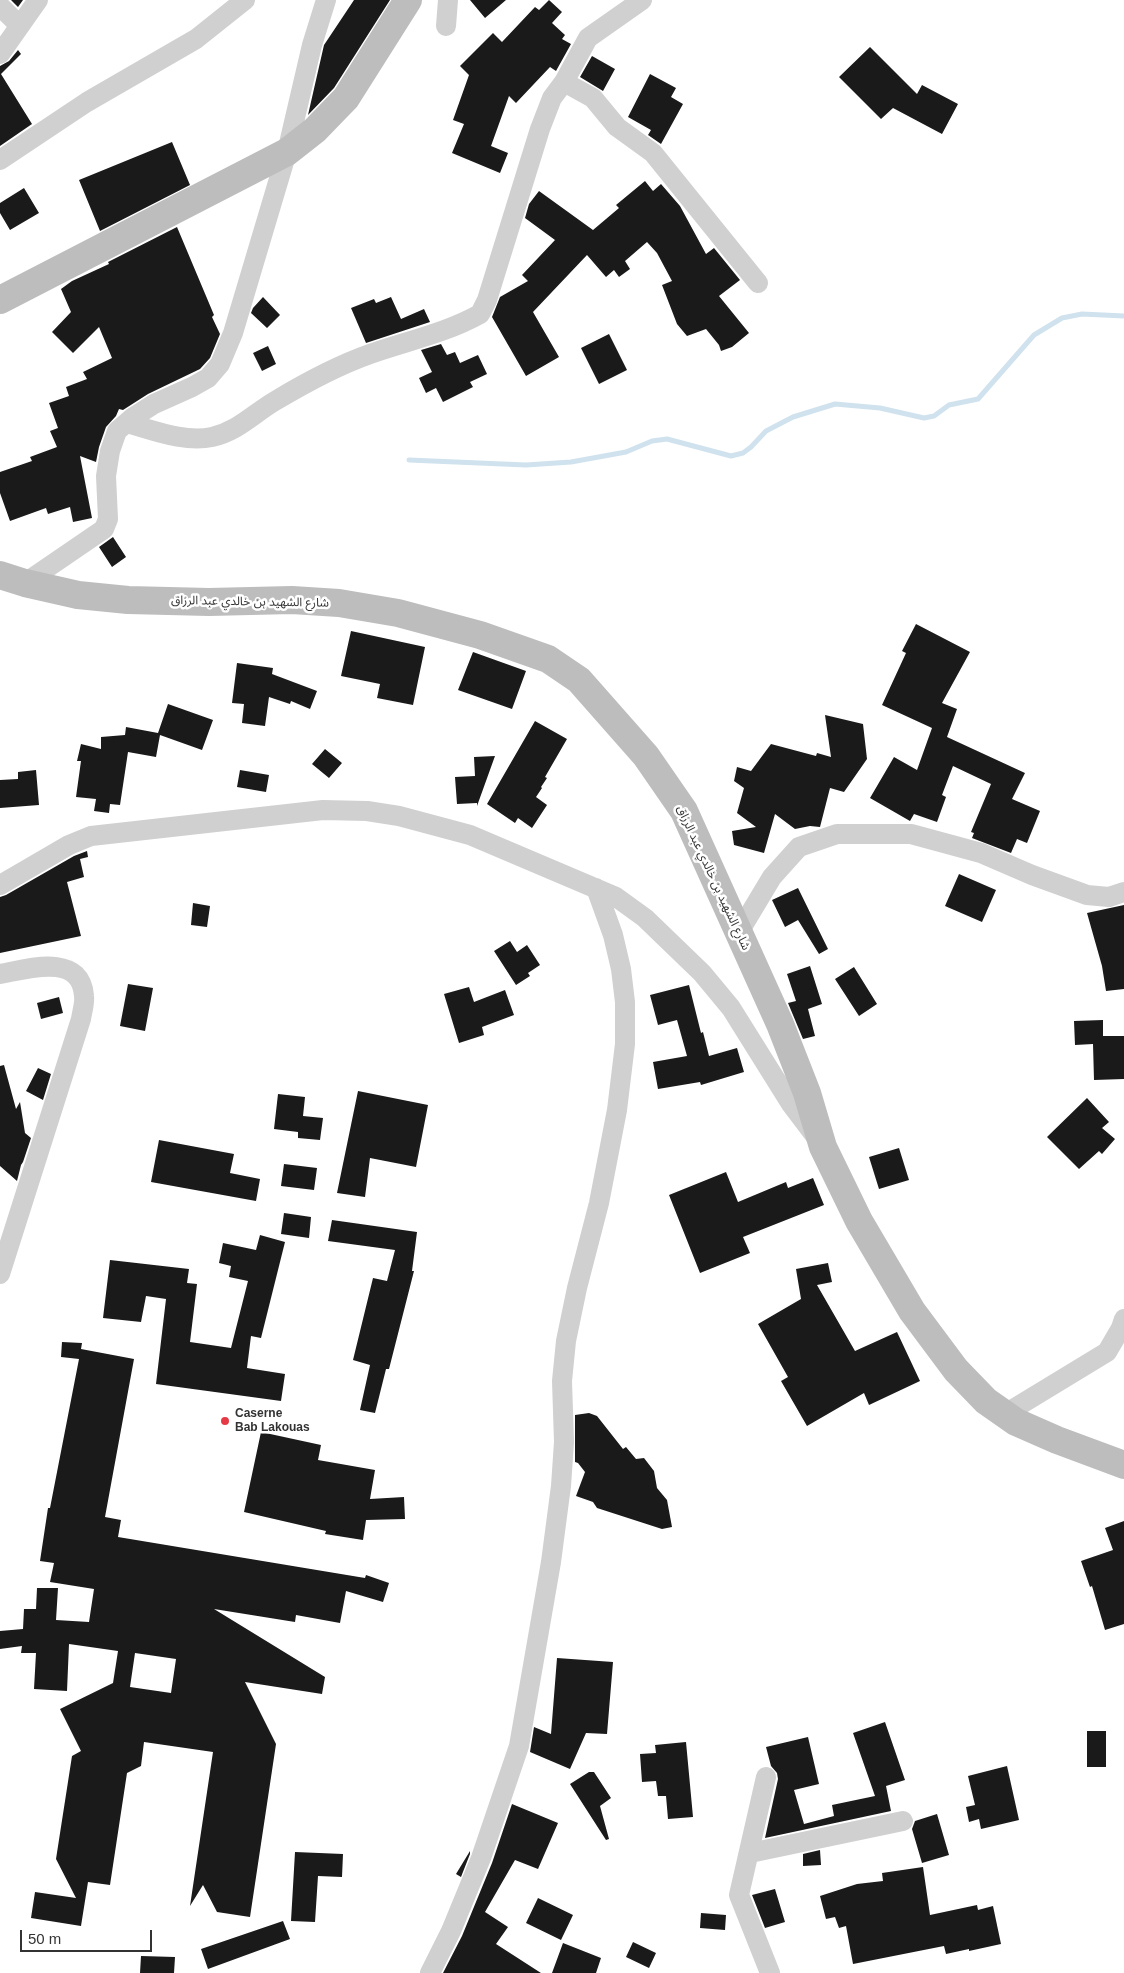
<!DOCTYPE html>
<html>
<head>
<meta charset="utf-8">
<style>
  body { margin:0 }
  #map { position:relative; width:1124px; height:1973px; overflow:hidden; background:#fff; font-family:Helvetica,sans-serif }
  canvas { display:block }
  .scale { position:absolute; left:20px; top:1930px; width:132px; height:22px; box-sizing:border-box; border:2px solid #333; border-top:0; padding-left:6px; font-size:15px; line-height:18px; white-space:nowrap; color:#333; -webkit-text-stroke:4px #fff; paint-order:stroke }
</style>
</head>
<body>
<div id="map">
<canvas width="1124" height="1973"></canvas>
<div class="scale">50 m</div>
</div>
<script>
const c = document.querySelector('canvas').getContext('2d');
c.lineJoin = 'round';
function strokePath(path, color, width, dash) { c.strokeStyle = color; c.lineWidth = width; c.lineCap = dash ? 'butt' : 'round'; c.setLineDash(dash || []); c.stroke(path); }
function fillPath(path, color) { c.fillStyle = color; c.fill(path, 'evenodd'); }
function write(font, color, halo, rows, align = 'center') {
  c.font = font + ' Helvetica,"Noto Sans Arabic",sans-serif'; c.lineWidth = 5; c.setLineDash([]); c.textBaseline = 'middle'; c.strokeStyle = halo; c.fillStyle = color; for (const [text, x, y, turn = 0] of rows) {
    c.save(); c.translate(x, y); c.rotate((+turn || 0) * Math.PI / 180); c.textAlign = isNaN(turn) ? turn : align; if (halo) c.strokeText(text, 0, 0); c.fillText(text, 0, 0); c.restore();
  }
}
strokePath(new Path2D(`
  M409,460L526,465L571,462L626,452L652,441L667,439L731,456L743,453L751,447L766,431L793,417L835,404L880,408L924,418L934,416L949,405L978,399L1034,335L1062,318L1082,314L1124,316`), '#cfe2ee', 5);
fillPath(new Path2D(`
  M11,0H23L18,7Z
  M354,0H390L334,88L308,115L324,45Z
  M470,0H506L485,18Z
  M549,0L562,12L552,23L565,35L562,39L571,44L556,71L550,67L516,103L509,96L491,146L508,153L500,173L452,153L464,124L453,120L469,75L460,66L493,33L502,42L535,7L539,10Z
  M870,47L917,94L922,85L958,104L942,134L893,108L881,119L839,77Z
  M18,50L21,54L1,74L32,124L0,146V66L9,61Z
  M592,56L615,69L603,91L580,77Z
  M650,74L676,88L671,97L683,104L661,144L648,135L651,130L628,117Z
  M172,142L190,185L100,231L79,180Z
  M645,181L653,191L661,184L680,206L706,254L714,248L740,280L719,296L749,333L732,347L721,351L719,345L706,329L687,336L677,324L662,285L672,281L657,253L647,242L625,261L630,269L619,277L614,270L606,277L587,255L533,312L559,357L526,376L492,317L500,297L528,281L522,275L555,240L525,218L529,204L539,191L593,230L619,208L616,205Z
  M24,188L39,213L10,230L0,213V203Z
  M177,227L214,315L212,317L220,334L210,358L200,369L148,394L123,410L119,409L116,416L106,427L99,447L96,462L80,456L92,518L73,522L70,507L48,514L46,508L10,521L0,493V472L32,461L30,457L57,447L50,431L58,428L49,403L69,396L66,387L87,379L83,372L112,358L99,327L73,353L52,332L71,312L61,289L72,281L109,264L108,262Z
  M263,297L280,315L267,328L251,313L253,308Z
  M391,297L401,319L424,309L430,322L366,343L351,308L374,299L376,303Z
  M609,334L627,370L599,384L581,348Z
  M441,344L447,355L455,352L460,363L478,355L487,374L470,382L473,387L443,402L436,388L426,393L419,378L432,372L421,350Z
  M268,346L276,364L262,371L253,353Z
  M113,537L126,557L112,567L99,547Z
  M916,624L970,652L942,703L957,709L947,737L1025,773L1012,799L1040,811L1027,843L1017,839L1011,853L972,838L974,833L971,832L991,784L953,766L942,795L946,797L937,822L914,814L910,821L870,798L894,757L917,770L932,728L882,705L906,653L902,651Z
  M351,631L425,647L413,705L377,698L380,684L341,676Z
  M473,652L526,671L512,709L458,690Z
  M237,663L273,668L272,674L317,691L310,709L291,701L290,704L269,697L265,726L242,723L244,704L232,703Z
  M168,704L213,720L202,750L160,735L156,757L128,752L120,805L110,804L109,813L94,811L96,799L76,797L81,761H77L81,744L101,749V737L125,735L126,727L158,733Z
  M825,715L863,724L867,759L844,792L830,788L820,827L810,826L795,829L775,814L764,853L734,845L732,831L756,827L737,813L744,788L734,781L737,767L751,771L771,744L816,756L817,753L831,757Z
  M535,721L567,739L545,777L547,778L541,787L542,788L536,797L547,805L532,828L518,818L515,823L487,804Z
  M325,749L342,763L329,778L312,764Z
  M495,756L477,806V803L457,804L455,777L475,776L474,757Z
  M36,770L39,805L0,808V780L18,779V772Z
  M240,770L269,775L266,792L237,787Z
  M87,851L88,857L80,859L84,877L67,882L81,936L0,953V897L6,895L74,856Z
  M959,874L996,890L982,922L945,906Z
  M798,888L828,949L819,954L798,920L785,927L772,900Z
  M193,903L210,906L207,927L191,925Z
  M1124,905V989L1106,991L1102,966L1087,913Z
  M510,941L517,952L527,945L540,965L528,973L530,976L516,985L494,951Z
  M810,966L822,1004L808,1009L815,1036L803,1039L788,1003L796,1001L787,974Z
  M854,967L877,1004L859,1016L835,979Z
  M128,984L153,988L145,1031L120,1026Z
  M689,985L701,1033L703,1032L709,1056L737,1048L744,1072L701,1085L700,1082L658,1089L653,1062L687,1056L677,1020L658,1025L650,995Z
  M469,987L474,1002L505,990L514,1015L482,1027L484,1035L459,1043L444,994Z
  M59,997L63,1013L41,1019L37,1003Z
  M1103,1020V1036H1124V1079L1094,1080L1093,1044L1075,1045L1074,1021Z
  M4,1065L16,1109L20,1102L25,1133L31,1138L23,1162L21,1165L17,1181L0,1166V1066Z
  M38,1068L51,1074L43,1100L26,1091Z
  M358,1091L428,1105L416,1167L370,1158L365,1197L337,1193Z
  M278,1094L305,1097L303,1116L323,1118L320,1140L298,1138V1132L274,1129Z
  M1087,1098L1109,1122L1102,1128L1115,1139L1102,1154L1099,1151L1079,1169L1047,1137Z
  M159,1140L234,1154L230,1173L260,1179L256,1201L151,1182Z
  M899,1148L909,1180L879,1189L869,1157Z
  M284,1164L317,1168L314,1190L281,1186Z
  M726,1172L738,1202L786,1182L788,1188L813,1178L824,1205L743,1237L750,1253L700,1273L669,1195Z
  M284,1213L311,1217L309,1238L281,1234Z
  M332,1220L417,1232L412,1271H414L389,1369H386L375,1413L360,1410L370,1365L353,1360L373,1278L387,1281L395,1250L328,1241Z
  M260,1235L285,1242L261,1338L251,1336L247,1368L285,1374L281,1401L156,1384L166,1299L146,1296L141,1322L103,1318L110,1260L189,1269L187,1283L197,1284L190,1342L231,1348L248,1281L229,1277L231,1266L219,1263L223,1243L256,1250Z
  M828,1263L832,1282L817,1285L855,1351L897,1332L920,1381L869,1405L864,1393L807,1426L781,1381L788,1377L758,1324L801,1299L796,1269Z
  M62,1342L82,1343L81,1349L134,1359L105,1517L121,1520L118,1537L365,1578L366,1575L389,1583L383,1602L346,1591L340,1623L296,1615L295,1622L214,1609L325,1677L322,1694L245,1682L276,1744L250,1917L217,1912L203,1885L190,1906L213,1752L144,1742L141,1766L127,1773L110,1885L88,1882L81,1926L31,1918L35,1892L76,1898L56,1859L72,1756L81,1751L60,1709L113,1683L118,1651L69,1644L67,1691L34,1689L36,1653H21L22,1646L0,1649V1631L23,1629L24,1609H36L37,1588H58L56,1620L89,1622L94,1589L50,1582L54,1563L40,1561L48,1508H50L79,1359L61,1357ZM135,1653L176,1659L171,1693L130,1687Z
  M589,1413L597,1416L623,1449L626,1447L636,1459L644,1458L654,1471L657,1488L667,1500L672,1527L662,1529L597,1508L593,1502L576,1496L585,1472L578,1463L575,1462V1415Z
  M261,1432L321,1445L318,1460L375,1470L370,1499L404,1497L405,1519L366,1520L363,1540L325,1534L326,1531L244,1512Z
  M1124,1521V1624L1105,1630L1092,1586L1090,1587L1081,1561L1113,1550L1105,1528Z
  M557,1658L613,1662L607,1734L586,1733L570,1769L530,1752L534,1727L551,1734Z
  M885,1722L905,1780L886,1786L891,1811L765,1838L778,1779L777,1773L771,1766L766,1747L808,1737L819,1784L794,1790L804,1824L834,1816L832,1805L875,1796L853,1733Z
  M1087,1731H1106V1767H1087Z
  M686,1742L693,1817L668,1819L666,1796H658L656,1781L642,1782L640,1754L656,1753L655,1745Z
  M1007,1766L1019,1820L981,1829L979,1819L969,1822L966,1807L975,1805L968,1776Z
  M589,1772H594L611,1798L600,1806L609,1839L606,1840L570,1784Z
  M512,1804L558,1823L538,1869L515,1860L485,1912L508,1927L496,1944L541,1973H443L462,1936L492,1863Z
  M937,1814L949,1855L922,1863L912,1829L915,1821Z
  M820,1850L821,1865L803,1866V1854Z
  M470,1851V1854L461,1877L456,1874Z
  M295,1852L343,1854L342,1877L318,1876L315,1922L291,1921Z
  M923,1867L930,1915L977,1905L978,1910L993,1906L1001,1944L969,1951V1949L946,1954L944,1946L853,1964L846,1926L839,1928L835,1917L826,1919L820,1896L857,1884L883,1881L882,1873Z
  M775,1889L785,1922L765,1928L752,1895Z
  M538,1898L573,1915L561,1940L526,1923Z
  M701,1913L726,1915L725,1930L700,1928Z
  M283,1921L290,1939L208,1969L201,1949Z
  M633,1942L656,1953L649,1968L626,1957Z
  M563,1943L601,1958L596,1973H552Z
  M141,1956L175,1957L174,1973H140Z`), '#1a1a1a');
strokePath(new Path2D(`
  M0,6L19,25
  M446,26L448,0
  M0,54L38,0
  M564,82L593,98L617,127L653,153L758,283
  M0,160L87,102L196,39L245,0
  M127,423C153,430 185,443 212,437C238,431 253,414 275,401C305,383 336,366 370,354C407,341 446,333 480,314L487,300L540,129L552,98L564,82L588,38L642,0
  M25,583L104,529L108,519L106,476L110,451L117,431L132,418L154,404L192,387L208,378L220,364L233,333L287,152L312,45L326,0
  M0,885L69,845L91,836L323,810L367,811L399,816L470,835L616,897L645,918L702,973L731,1008L791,1104L816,1137
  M739,932L772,877L799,847L837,834H911L981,853L1032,875L1087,895L1109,897L1124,892
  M0,974C27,969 81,952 84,996C85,1003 82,1012 81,1019L0,1274
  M1005,1414L1107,1352L1121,1328L1124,1319
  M766,1777L739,1895L770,1973
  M750,1853L903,1821
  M430,1973L451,1931L481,1858L519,1746L551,1562L561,1486L564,1442L562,1381L566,1341L577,1288L599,1203L617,1110L625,1044V1002L621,969L613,935L596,888`), '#d0d0d0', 20);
strokePath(new Path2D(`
  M0,300L287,152L315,130L346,98L408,0
  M0,575L25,583L78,595L128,600L209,602L292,600L339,603L398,613L480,635L548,659L579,680L646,756L684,811L780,1024L807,1093L823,1147L859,1221L912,1311L956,1370L986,1401L1016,1422L1057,1440L1124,1465`), '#bdbdbd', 28);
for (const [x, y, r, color] of [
  [225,1421,5,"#e63946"]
]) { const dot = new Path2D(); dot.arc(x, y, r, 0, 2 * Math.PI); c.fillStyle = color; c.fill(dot); strokePath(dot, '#fff', 2); }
write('12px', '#333', '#fff', [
  ["شارع الشهيد بن خالدي عبد الرزاق",250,602,1],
  ["شارع الشهيد بن خالدي عبد الرزاق",713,878,65]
]);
write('bold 12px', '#333', '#fff', [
  ["Caserne",235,1414],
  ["Bab Lakouas",235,1428]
], 'left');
</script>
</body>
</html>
